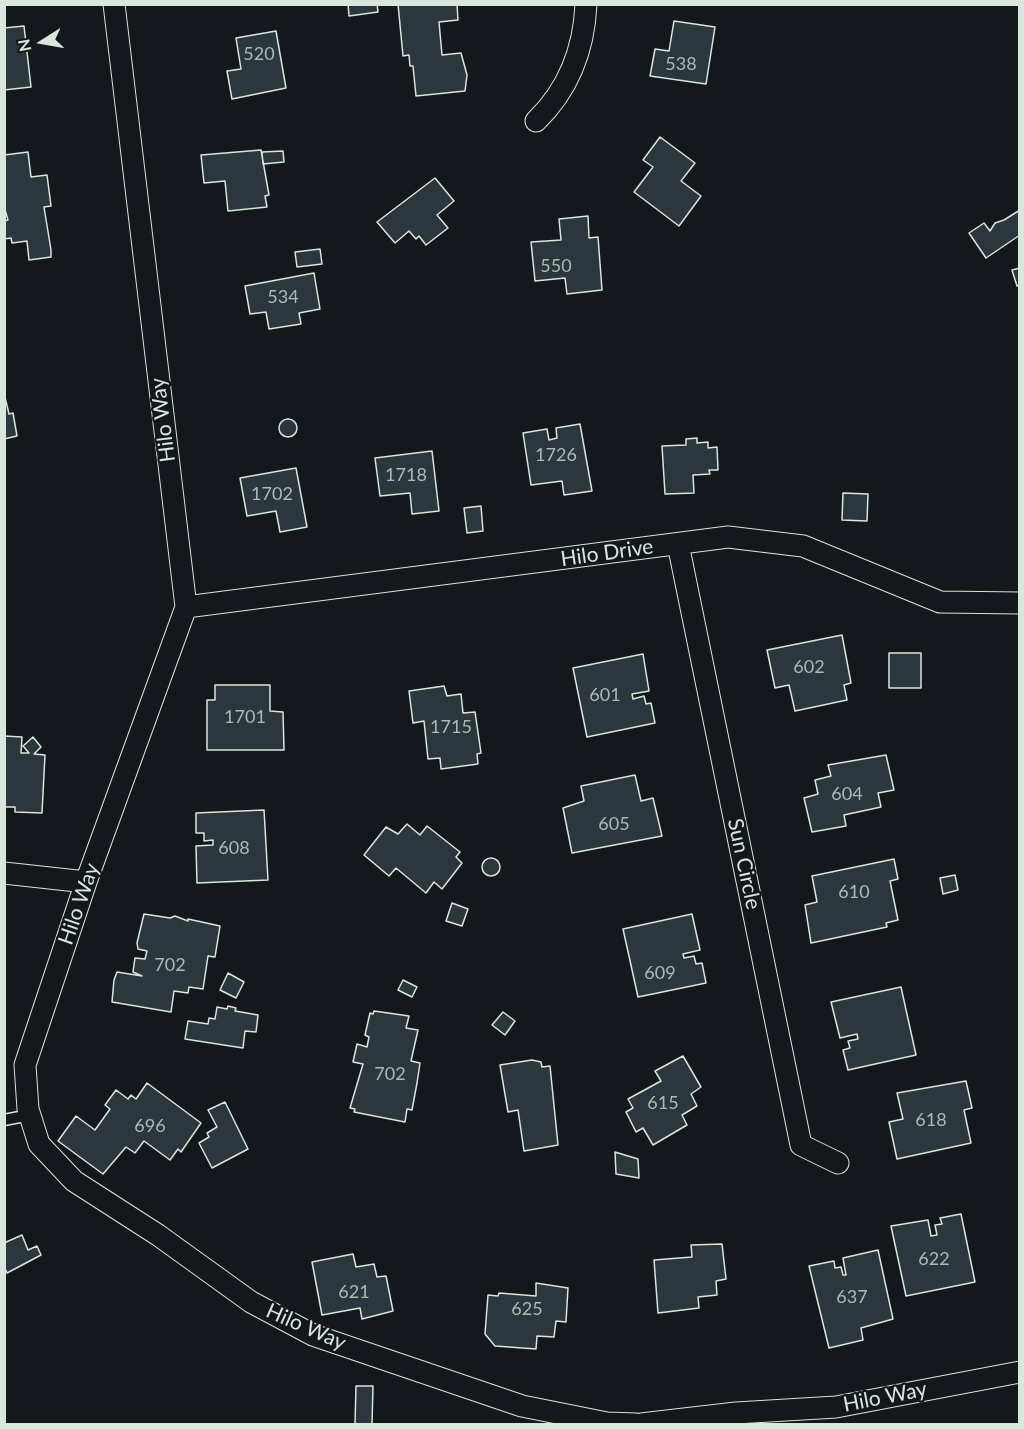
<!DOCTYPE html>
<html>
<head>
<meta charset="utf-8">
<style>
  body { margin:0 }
  #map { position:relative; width:1024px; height:1429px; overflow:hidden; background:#14181c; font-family:Lato,sans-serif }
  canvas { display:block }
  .frame { position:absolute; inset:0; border:6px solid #d8e6dc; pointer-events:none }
  .north { position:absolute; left:12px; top:12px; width:60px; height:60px; -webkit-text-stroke:4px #14181c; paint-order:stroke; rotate:259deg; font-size:16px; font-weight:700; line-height:24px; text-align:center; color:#d8e6dc }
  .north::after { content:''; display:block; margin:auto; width:21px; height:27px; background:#d8e6dc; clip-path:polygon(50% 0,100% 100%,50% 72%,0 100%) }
</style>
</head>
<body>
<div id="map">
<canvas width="1024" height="1429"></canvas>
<div class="frame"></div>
<div class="north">N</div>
</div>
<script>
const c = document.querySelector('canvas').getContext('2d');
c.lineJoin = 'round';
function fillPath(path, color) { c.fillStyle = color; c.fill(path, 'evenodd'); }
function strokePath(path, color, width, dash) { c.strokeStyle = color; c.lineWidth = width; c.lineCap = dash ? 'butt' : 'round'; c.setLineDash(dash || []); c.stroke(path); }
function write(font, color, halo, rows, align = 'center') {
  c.font = font + ' Lato,sans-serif'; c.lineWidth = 4.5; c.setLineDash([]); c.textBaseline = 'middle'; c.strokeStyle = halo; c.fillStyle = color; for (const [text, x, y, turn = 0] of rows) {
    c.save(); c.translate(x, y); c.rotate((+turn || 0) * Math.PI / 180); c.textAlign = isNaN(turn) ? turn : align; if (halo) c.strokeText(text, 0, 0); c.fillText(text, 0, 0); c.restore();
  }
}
const building = new Path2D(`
  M348,4H377L378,12L349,16Z
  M398,4H457L458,20L439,22L442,55L461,53L467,75L465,91L416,96L413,66H410L409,55L403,56Z
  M674,21L715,27L706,84L650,76L655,49L669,51Z
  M24,26L31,87L4,90V28Z
  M276,31L286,88L232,99L227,71L241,69L236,38Z
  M660,137L695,163L681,181L701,196L679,226L634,192L653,167L643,160Z
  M261,150L269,195L265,196L267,207L228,211L225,181L204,183L201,155Z
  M283,151L284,162L263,164L262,152Z
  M28,152L31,177L47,175L51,206L44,207L51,250V257L29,260L27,241L12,243L11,238L4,239V221L8,220L4,206V155Z
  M435,178L454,201L437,215L448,228L426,245L419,236L416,239L409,231L395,243L377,222Z
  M1020,210V235L986,258L969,233L984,223L990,231L995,223L1004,220Z
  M588,216L589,238L598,237L602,290L567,294L565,278L535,281L531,242L561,240L559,219Z
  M320,249L322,264L297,267L295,252Z
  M1020,268V285L1017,286L1012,270Z
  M314,273L320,309L299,313L301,324L269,329L266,312L250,314L245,286Z
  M4,393L9,414L13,413L17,436L4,439Z
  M279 428a9 9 0 1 1 18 0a9 9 0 1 1-18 0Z
  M580,424L592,491L564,495L562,481L531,485L523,433L547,429L549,440L557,438L556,428Z
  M697,438V443L708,442V448L717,447L718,470H709L710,474L693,475L694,493L665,494L662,446L686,445V439Z
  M432,451L439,511L412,514L410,493L380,496L375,458Z
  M296,468L307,527L280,532L276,511L247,516L240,478Z
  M843,493L868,494L867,521L842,520Z
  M481,506L483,531L467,533L464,508Z
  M842,635L851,683L844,685L847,700L795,711L789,685L775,688L767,650Z
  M889,653H921V688H889Z
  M643,654L649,691L632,694L633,699L644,696L646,704L651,703L655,723L587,737L573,668Z
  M215,685H270V711L283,712L284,750H207V700H215Z
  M444,686L447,696L461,694L463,713L475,712L481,753L477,754L478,764L441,769L440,758L428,759L424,721L413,723L409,691Z
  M4,736L22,737L21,753H29L23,746L33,737L41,747L34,754L45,755L42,813L15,812V807H4Z
  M886,755L894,790L878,793L881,807L844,815L846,826L812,832L804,798L818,794L815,780L831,776L828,765Z
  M635,775L641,801L653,798L662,836L572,853L563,808L584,801L581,786Z
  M264,810L268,880L197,883L196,846L213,845V840L204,841V833H196V813Z
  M407,824L420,835L427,826L460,852L456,857L462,863L442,889L434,882L426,893L396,868L389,876L364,855L386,827L398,834Z
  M482 867a9 9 0 1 1 18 0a9 9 0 1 1-18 0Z
  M894,859L898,879L890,881L898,920L886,923L887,927L811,943L805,905L817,902L812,876Z
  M955,875L958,890L943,894L940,878Z
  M452,903L468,909L462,926L446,921Z
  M144,914L170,918L175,916L188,921V919L220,926L215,957L208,956L203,989L189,987L188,993L174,991L171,1012L112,1002L114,980L117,972L142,976L133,972L135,958L145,959L147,951L138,949L137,943Z
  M692,914L700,950L683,954L684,958L694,956L696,964L702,963L706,983L638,997L623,929Z
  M228,973L244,982L236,998L220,990Z
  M403,980L417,987L412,997L398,990Z
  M901,987L916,1055L848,1070L843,1050L850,1048L848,1041L858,1039L857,1034L840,1038L831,1002Z
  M228,1006L236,1008L235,1011L258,1015L256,1032L245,1031L243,1048L185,1039L188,1021L208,1024L209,1018L215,1019L217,1007L227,1009Z
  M374,1011L409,1016L406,1028L418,1030L411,1061L420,1063L417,1083L412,1110L407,1109L405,1122L354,1112L355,1109L350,1108L363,1064L353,1062L357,1044L367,1047L369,1037L365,1035L370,1013L373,1014Z
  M503,1012L515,1021L505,1035L492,1025Z
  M683,1056L701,1087L691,1094L697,1106L682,1115L687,1125L653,1145L643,1128L636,1132L626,1112L633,1108L628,1099L661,1081L655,1071Z
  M532,1060L541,1062L542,1067L550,1066L558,1145L524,1151L518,1110L508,1112L500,1065Z
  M966,1081L972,1108L964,1110L971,1143L897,1159L889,1122L903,1119L897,1093Z
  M147,1083L201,1123L181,1152L178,1149L170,1160L144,1141L135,1153L126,1147L103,1174L58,1141L76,1116L95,1130L110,1109L105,1105L116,1090L128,1099L131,1095L136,1099Z
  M225,1102L248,1149L212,1168L199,1143L209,1137L207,1133L217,1127L208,1110Z
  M615,1152L638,1159L639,1178L616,1174Z
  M961,1214L975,1282L906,1296L891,1226L928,1220L931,1236L937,1235L935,1225L942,1224L940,1218Z
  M22,1235L28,1250L37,1246L41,1255L7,1273L4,1266V1243Z
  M722,1244L726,1279L716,1281L717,1295L698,1297L699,1308L658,1313L654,1260L692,1257L691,1245Z
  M878,1250L893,1319L861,1328L863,1340L829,1348L809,1266L834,1261L835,1268L841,1267L843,1275H846L843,1258Z
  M353,1254L356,1267L374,1264L377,1277L386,1276L393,1311L362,1319L360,1308L322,1315L312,1262Z
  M536,1283L568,1288L566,1322L556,1321L554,1337L537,1336L536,1349L495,1346L485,1334L488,1295L498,1296L499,1293L536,1296Z
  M356,1386H373L372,1424H355Z`);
fillPath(building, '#2c363c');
strokePath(building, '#d8e6dc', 1.5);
const service = new Path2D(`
  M4,1120L30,1115`);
const minor = new Path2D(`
  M114,4L186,607L86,882L25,1065L28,1109L39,1144L74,1181L158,1235L251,1302L313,1335L522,1406L607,1423L636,1424
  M536,121C569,89 584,50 586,4
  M678,544L801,1145L838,1163
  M186,607L728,537L803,546L940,602L1020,603
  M4,873L86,882
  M641,1424L736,1413L836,1407L1020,1372`);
strokePath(service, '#d8e6dc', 13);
strokePath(minor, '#d8e6dc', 23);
strokePath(service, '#14181c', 10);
strokePath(minor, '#14181c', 21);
write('18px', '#adbab4', null, [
  ["520",259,54],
  ["538",681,64],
  ["550",556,266],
  ["534",283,297],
  ["1726",556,455],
  ["1718",406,475],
  ["1702",272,494],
  ["602",809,667],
  ["601",605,695],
  ["1701",245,717],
  ["1715",451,727],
  ["604",847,794],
  ["605",614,824],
  ["608",234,848],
  ["610",854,892],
  ["702",170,965],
  ["609",660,973],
  ["702",390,1074],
  ["615",663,1103],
  ["618",931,1120],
  ["696",150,1126],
  ["622",934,1259],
  ["621",354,1292],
  ["637",852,1297],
  ["625",527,1309]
]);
write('21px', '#d8e6dc', '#14181c', [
  ["Hilo Way",163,420,-97],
  ["Hilo Drive",607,553,-8],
  ["Sun Circle",744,864,78],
  ["Hilo Way",79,904,-71],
  ["Hilo Way",306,1327,24],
  ["Hilo Way",885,1397,-11]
]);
</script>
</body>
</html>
